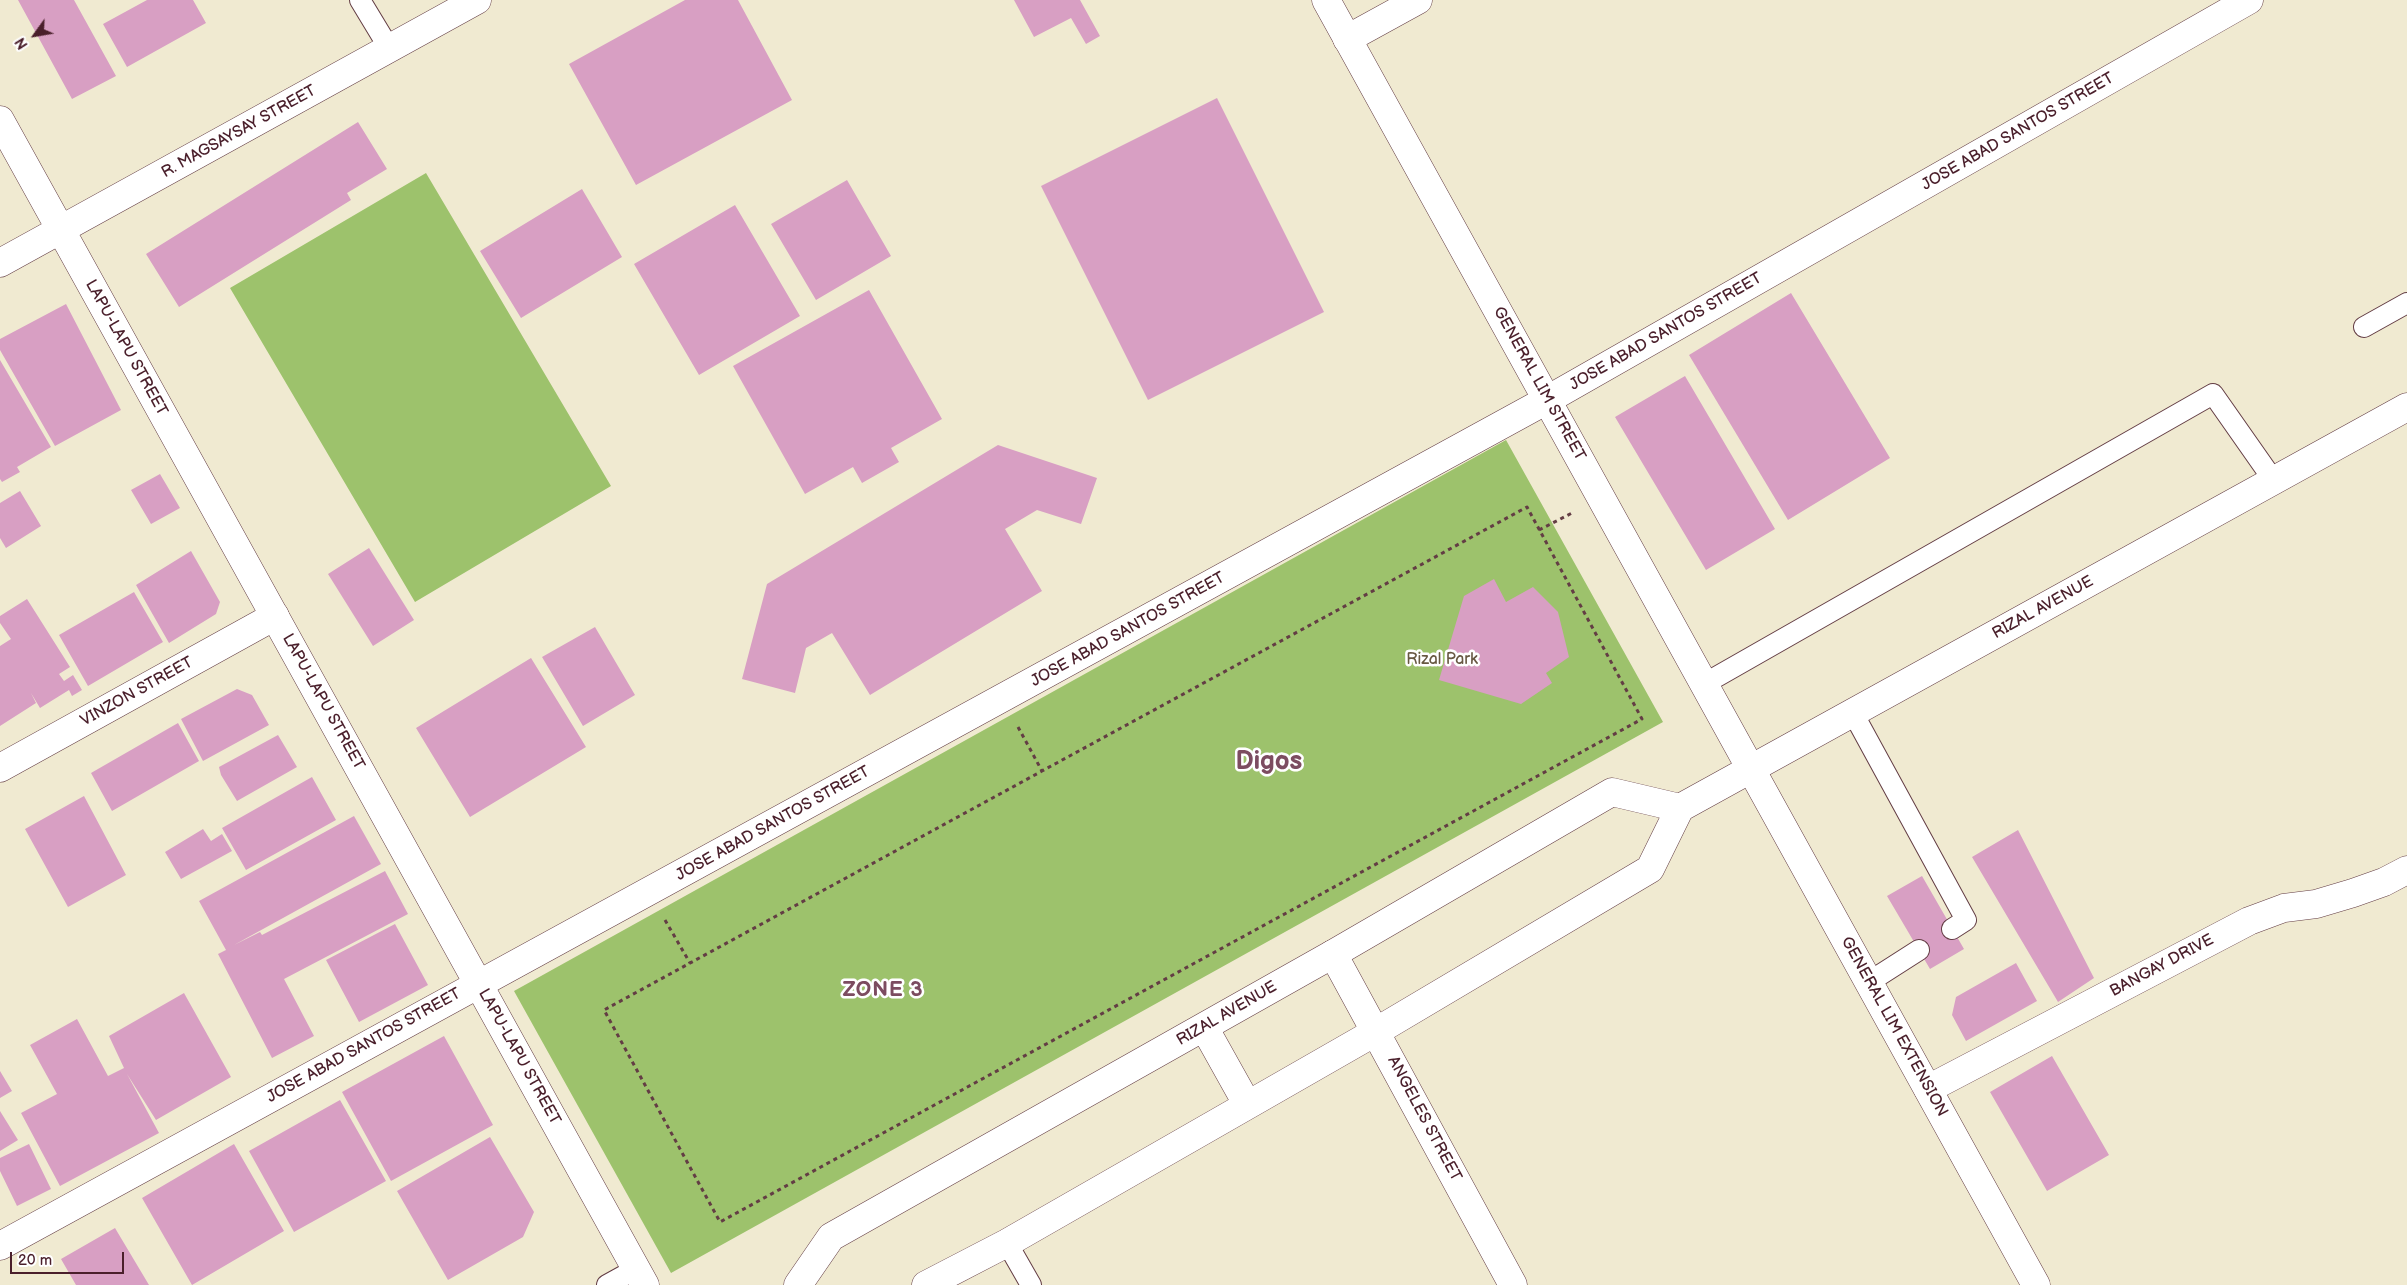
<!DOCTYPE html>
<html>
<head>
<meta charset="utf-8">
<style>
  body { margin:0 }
  #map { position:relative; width:2407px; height:1285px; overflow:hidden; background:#f0ead1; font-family:"Balsamiq Sans",sans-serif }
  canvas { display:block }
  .north { position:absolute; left:10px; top:10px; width:50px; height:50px; -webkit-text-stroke:4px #fff; paint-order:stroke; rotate:238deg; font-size:14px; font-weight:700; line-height:20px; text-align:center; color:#4a1f2b }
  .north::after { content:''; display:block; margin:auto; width:18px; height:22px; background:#4a1f2b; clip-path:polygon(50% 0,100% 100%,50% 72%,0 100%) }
  .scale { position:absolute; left:10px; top:1252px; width:114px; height:22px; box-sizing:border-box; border:2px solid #4a1f2b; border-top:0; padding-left:6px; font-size:15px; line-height:18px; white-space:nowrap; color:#4a1f2b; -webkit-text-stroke:4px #fff; paint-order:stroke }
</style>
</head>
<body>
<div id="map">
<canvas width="2407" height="1285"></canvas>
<div class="north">N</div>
<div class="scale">20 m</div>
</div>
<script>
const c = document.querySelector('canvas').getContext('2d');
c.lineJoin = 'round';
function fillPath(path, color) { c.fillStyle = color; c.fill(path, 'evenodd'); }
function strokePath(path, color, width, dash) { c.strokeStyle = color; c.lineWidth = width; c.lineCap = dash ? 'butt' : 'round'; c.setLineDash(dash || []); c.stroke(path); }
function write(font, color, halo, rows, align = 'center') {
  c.font = font + ' "Balsamiq Sans",sans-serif'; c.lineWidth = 5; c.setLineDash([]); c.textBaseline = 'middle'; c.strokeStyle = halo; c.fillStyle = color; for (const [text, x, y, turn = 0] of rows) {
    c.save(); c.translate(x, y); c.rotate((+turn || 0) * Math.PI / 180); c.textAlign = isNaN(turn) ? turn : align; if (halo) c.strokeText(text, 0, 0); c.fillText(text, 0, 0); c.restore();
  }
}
fillPath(new Path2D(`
  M426,173L611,486L415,602L230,288Z
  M1506,440L1663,722L671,1273L514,991Z`), '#9dc26c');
fillPath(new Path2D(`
  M18,0H74L116,76L72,99Z
  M147,0H193L206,23L127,67L103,24Z
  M685,0H738L792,100L636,185L569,64Z
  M1014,0H1080L1100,36L1086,44L1071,18L1034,37Z
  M1217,98L1324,312L1148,400L1041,186Z
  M358,122L387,169L347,193L351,200L179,307L146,254Z
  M847,180L891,256L816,300L771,224Z
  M582,189L622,257L521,318L480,251Z
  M735,205L800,316L699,375L634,264Z
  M869,290L942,419L891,448L899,462L862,483L853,467L805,494L733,366Z
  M1791,293L1890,458L1788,520L1689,355Z
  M66,304L121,410L55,446L0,350V339Z
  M0,360L51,447L17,467L20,472L2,482L0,479Z
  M1685,376L1775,529L1706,570L1615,417Z
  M998,445L1097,478L1081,524L1037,510L1005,529L1042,591L870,695L832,633L806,648L795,693L742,679L767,584Z
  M160,474L180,508L151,524L131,490Z
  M20,491L41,526L6,548L0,538V503Z
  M369,548L414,620L373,646L328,574Z
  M191,551L220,602L216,614L169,643L136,585Z
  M1494,579L1506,602L1533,587L1558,612L1569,657L1546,673L1552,683L1521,704L1439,680L1464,596Z
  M134,592L163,642L88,686L59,635Z
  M27,599L70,667L59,674L64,681L73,675L82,690L72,696L69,690L40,708L31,693L36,703L0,726V646L11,639L0,623V616Z
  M595,627L635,695L583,726L542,657Z
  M531,658L586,747L470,817L416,728Z
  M237,689L252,695L269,725L203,761L181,719Z
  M178,723L199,761L112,811L91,773Z
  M278,735L297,767L237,801L221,775L219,767Z
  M312,777L336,820L246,870L222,828Z
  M84,796L126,875L68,907L25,829Z
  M354,816L381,864L234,945L260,932L262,935L385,871L408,914L284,979L314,1036L272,1058L218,954L226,950L199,901Z
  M203,829L211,841L222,834L232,851L181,879L165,852Z
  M2018,830L2094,978L2058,1002L1972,857Z
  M1922,876L1964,949L1930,969L1887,896Z
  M395,924L428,985L359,1022L326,960Z
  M2016,963L2037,1001L1966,1041L1952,1015L1956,997Z
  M184,993L231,1077L156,1120L127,1074L159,1133L60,1186L21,1113L57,1094L30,1045L77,1019L108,1076L124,1068L109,1036Z
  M444,1036L493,1125L391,1181L342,1092Z
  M2052,1056L2109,1155L2047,1191L1990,1092Z
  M0,1071L12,1091L0,1098Z
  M340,1100L386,1181L294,1232L249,1151Z
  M0,1111L18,1140L0,1151Z
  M490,1137L534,1212L523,1237L448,1280L397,1191Z
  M29,1144L51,1189L17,1206L0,1171V1158Z
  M234,1144L284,1231L192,1285L142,1198Z
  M115,1228L149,1285H76L61,1259Z`), '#d89fc3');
const lane = new Path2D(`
  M360,0L389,48
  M2364,327L2407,303
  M1704,684L2213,394L2274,481
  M1853,713L1966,920L1952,929
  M1869,982L1919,950
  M1007,1243L1031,1285
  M607,1285L636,1269`);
const street = new Path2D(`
  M1347,39L1418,0
  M0,768L275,616
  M1333,954L1513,1285
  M1928,1089L2249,921L2284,908L2316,904L2353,893L2384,882L2407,870
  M0,1246L1547,400L2249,0`);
const secondary = new Path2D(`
  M1326,0L2036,1285
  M0,120L645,1285
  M0,263L477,0`);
const primary = new Path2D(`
  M1204,1027L1247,1104
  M798,1285L831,1237L1333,954L1612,792L1680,808
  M926,1285L1007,1243L1377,1031L1650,869L1680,808L2407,407`);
strokePath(lane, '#633d44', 22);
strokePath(street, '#633d44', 29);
strokePath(secondary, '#633d44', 29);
strokePath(primary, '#633d44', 29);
strokePath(new Path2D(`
  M1539,530L1572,513
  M1018,727L1042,771L604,1010L720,1222L1642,719L1527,507L1042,771
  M665,920L690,963`), '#633d44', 3, [4, 4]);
strokePath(lane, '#fff', 20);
strokePath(street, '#fff', 28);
strokePath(secondary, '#fff', 28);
strokePath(primary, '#fff', 28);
write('16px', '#4a1f2b', '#fff', [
  ["R. MAGSAYSAY STREET",239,132,-29],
  ["JOSE ABAD SANTOS STREET",2018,132,-30],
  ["JOSE ABAD SANTOS STREET",1666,332,-30],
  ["LAPU-LAPU STREET",126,348,61],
  ["GENERAL LIM STREET",1539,384,61],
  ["RIZAL AVENUE",2043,608,-29],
  ["JOSE ABAD SANTOS STREET",1128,630,-29],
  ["VINZON STREET",137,692,-29],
  ["LAPU-LAPU STREET",323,702,61],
  ["JOSE ABAD SANTOS STREET",773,824,-29],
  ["BANGAY DRIVE",2162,966,-28],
  ["RIZAL AVENUE",1227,1014,-30],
  ["GENERAL LIM EXTENSION",1894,1027,61],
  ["JOSE ABAD SANTOS STREET",364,1046,-29],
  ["LAPU-LAPU STREET",519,1057,61],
  ["ANGELES STREET",1424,1119,62]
]);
write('16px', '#675842', '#fff', [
  ["Rizal Park",1442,660]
]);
c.letterSpacing = '1px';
write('bold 21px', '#7c4c60', '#fff', [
  ["ZONE 3",883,991]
]);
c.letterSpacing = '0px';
write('bold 26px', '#7c4c60', '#fff', [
  ["Digos",1269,762]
]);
</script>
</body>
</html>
